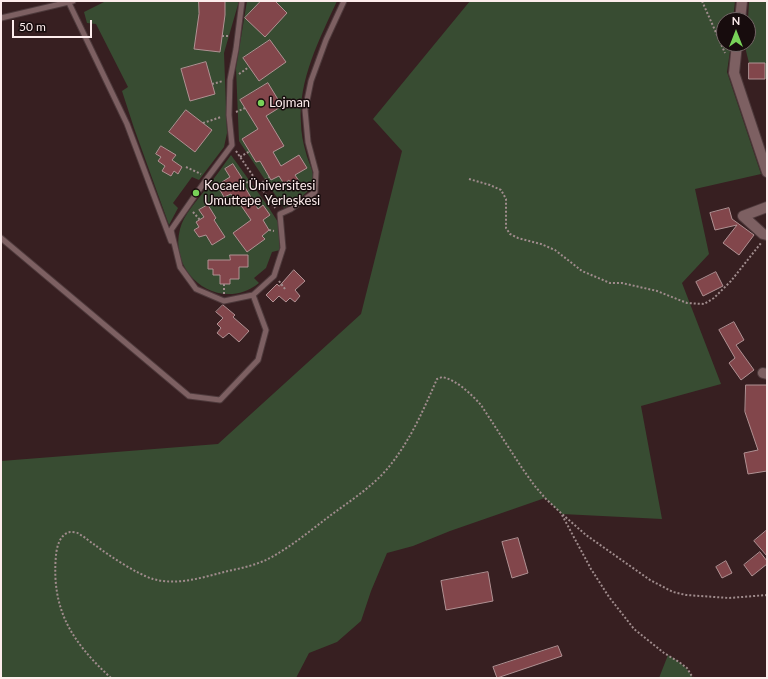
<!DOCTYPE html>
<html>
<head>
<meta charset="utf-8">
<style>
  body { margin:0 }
  #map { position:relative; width:768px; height:679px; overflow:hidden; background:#371f21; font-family:Lato,sans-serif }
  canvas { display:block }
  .frame { position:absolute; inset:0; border:2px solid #fdecec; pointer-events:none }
  .north { position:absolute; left:716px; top:12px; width:40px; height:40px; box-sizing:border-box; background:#170c0d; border:1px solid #736666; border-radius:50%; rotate:0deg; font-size:11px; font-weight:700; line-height:16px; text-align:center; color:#fdecec }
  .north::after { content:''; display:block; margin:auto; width:14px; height:18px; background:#78d258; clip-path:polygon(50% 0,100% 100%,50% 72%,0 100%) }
  .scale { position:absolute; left:12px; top:20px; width:80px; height:18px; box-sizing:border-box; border:2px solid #fdecec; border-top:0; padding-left:5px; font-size:12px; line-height:14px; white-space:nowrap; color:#fdecec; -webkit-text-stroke:3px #170c0d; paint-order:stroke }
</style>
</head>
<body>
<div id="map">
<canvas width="768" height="679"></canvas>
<div class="frame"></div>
<div class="north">N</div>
<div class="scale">50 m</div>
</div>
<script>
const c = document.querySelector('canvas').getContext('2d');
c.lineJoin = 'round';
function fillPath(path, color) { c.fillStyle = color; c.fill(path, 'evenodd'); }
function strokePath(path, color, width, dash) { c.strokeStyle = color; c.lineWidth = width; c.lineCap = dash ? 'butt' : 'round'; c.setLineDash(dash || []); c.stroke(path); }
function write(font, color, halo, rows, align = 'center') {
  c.font = font + ' Lato,sans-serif'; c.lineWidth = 3; c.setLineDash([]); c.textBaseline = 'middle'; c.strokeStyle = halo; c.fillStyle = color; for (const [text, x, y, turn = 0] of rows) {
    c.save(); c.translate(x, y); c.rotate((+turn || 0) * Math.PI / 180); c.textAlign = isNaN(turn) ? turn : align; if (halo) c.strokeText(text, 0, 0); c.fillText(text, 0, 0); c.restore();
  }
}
fillPath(new Path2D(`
  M106,1H239L224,53L227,133L224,147L199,180L192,177L173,203L178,208L169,225L134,128L122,91L128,87L96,24L87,23L84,12Z
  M247,1H337C320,38 298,80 301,123C301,132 303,143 306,153C308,162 315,172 313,182C309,195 294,201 284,208L239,141L236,68Z
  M470,1H735L733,20H724V44H731L727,72L761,174L695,189L709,254L682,283L721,384L641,406L662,519L562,514L545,498L450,531L413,546L387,553L371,591L361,621L337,642L309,653L296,678H1V461L218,444L361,314L402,151L373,119Z
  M749,1H767V79H765V63H749L746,51V44H748V20Z
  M231,155L267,205L278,222L280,250L272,252L266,268L254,278L259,283C220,314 168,275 180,229C184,214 196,202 205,190C214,179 222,167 231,155Z
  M668,655C680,662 686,666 693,678H659Z`), '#384c32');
const building = new Path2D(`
  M199,1H225V15L220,52L194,49L199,14Z
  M261,1H275L287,13L265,37L245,18Z
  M270,40L286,62L259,81L243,58Z
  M206,62L215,94L190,101L181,69Z
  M749,63H765V79H749Z
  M268,83L282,106L266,116L284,146L273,152L281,166L299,155L307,168L295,175L299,181L292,186L289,180L284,184L279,176L271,180L260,161L256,162L242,139L258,129L240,100Z
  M186,110L212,130L195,152L169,132Z
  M161,146L176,155L172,160L182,167L178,174L174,171L171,176L162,171L165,166L158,161L161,157L156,154Z
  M233,164L242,178L240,179L258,209L263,205L270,215L263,220L269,230L262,236L265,239L247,252L233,233L251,220L240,204L238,205L231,194L224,197L220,190L225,186L222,182L230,177L225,169Z
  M208,205L216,218L214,220L225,237L212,245L206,235L199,237L194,230L199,227L196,222L204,217L199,210Z
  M729,208L732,219L754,235L739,255L723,243L737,225L715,230L710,213Z
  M230,255H248V267H239V279H230V284H220V275H213V269H208V260H230Z
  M294,270L305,281L295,290L300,296L295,302L290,298L286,302L279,296L273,302L266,295L277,284L279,286Z
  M716,272L723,286L703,296L696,282Z
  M223,305L235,315L233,317L249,331L239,342L229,333L223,338L217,333L221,328L217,324L223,318L216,312Z
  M734,322L744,340L736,345L754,370L741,380L729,363L735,358L719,330Z
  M746,385H767V471L748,474L744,453L758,450L745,412Z
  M767,530V556L754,541Z
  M518,538L528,573L512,578L502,542Z
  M760,552L767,561V564L752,576L744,565Z
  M726,561L732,573L722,578L716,567Z
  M488,572L493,601L446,610L441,581Z
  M558,646L562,656L497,678L493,667Z`);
fillPath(building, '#82464b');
strokePath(building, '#b09193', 1);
const service = new Path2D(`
  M242,1L236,49L230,80L229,115L232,145L208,177L171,230L180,267L196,289L224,301L253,295L274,276L283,248L280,214L291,209L315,192L316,172L308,142L305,110L311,81L326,40L344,1
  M69,3L127,124L171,241
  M1,18L73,1
  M1,238L189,396L220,400L258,360L266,330L253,295`);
const minor = new Path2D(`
  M740,20L742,1
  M737,44L734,73L767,172
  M767,207L743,216L763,234L767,235
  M763,373L767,374`);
strokePath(service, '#4e3a3c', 7);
strokePath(minor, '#4e3a3c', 12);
strokePath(new Path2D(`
  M702,1L725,53
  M222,36H230
  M239,74L249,67
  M212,84L223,81
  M236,112L245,108
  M203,123L221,117
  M236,151L275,208
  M240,157L250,151
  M186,167L201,174
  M469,179L490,185L501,190L506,199V228L510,234L518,238L541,244L555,250L582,271L610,283H622L657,291L687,303L704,304L714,298L731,281L761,243
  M243,185L254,178
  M259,185L269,177
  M193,212L200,220
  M269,230L274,231
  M279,281L285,289
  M224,284V294
  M562,515L591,569L609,597L634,629L664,653L679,662L687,668L693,678
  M111,678C72,642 51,610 56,555C57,546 60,534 70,532C73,532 77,532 79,534C85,537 90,542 95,545C108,555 137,574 153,579C178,586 204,577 228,571C242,568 256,565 268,559C291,547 311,530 331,515C350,501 372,487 388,468C410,441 423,411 437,379L442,377C457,380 471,394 481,405L522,468L534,485L545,498L562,514L586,535L650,580L673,592L686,595L729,598L767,595`), '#a08c8d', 2, [2, 2]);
strokePath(service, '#7d6062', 5);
strokePath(minor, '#7d6062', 10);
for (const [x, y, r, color] of [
  [261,103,4,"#78d258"],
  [196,193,4,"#78d258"]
]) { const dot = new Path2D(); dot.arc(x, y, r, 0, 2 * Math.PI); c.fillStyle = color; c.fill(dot); strokePath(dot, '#170c0d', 1.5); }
write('13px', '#fdecec', '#170c0d', [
  ["Lojman",269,103],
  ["Kocaeli Üniversitesi",204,186],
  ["Umuttepe Yerleşkesi",204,201]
], 'left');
</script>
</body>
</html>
